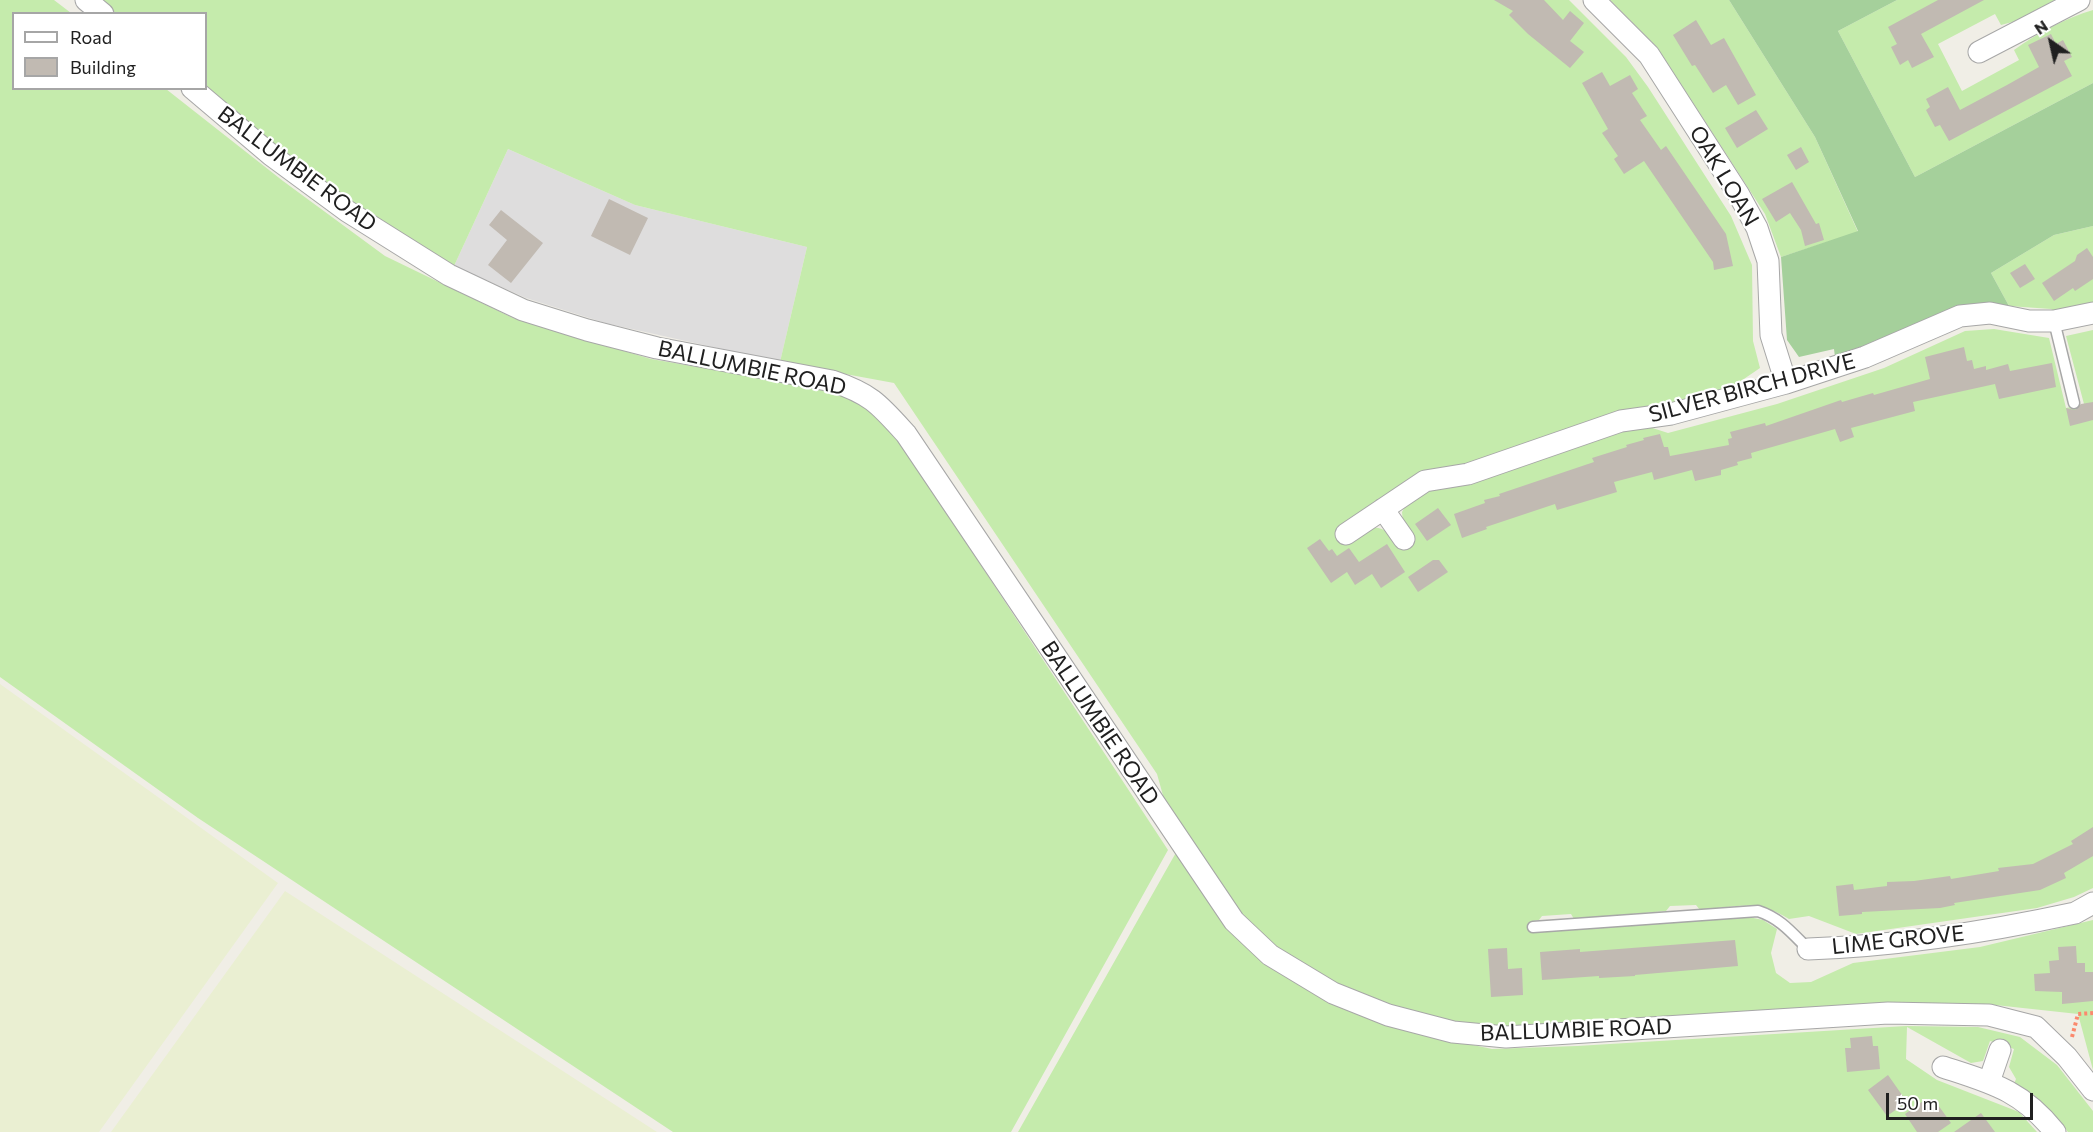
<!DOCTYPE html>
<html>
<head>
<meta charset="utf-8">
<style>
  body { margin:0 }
  #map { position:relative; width:2093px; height:1132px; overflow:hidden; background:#f0eee6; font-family:Commissioner,sans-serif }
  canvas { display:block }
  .legend { position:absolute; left:12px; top:12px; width:195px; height:78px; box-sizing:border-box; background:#fff; border:2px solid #a6a6a6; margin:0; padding:8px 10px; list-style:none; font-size:18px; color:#202020 }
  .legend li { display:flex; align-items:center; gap:12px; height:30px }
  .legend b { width:30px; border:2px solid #a6a6a6 }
  .north { position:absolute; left:2021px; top:12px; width:60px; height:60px; -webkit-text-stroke:4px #fff; paint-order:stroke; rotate:326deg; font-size:16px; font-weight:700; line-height:24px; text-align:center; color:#202020 }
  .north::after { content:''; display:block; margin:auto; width:21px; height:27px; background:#202020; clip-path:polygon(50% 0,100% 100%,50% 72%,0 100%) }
  .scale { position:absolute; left:1886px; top:1093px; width:147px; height:27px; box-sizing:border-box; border:3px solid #202020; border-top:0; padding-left:8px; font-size:18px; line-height:21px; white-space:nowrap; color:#202020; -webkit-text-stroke:4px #fff; paint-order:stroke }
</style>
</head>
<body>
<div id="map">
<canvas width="2093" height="1132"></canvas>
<ul class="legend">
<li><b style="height:8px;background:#fff"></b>Road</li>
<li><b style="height:16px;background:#c1bab2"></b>Building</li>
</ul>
<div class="north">N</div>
<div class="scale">50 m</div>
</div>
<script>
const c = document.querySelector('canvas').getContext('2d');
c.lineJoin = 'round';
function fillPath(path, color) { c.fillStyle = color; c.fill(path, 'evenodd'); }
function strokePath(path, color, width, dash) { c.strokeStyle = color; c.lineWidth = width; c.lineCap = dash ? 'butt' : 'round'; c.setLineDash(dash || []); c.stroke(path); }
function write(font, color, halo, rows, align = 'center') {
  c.font = font + ' Commissioner,sans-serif'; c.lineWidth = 4.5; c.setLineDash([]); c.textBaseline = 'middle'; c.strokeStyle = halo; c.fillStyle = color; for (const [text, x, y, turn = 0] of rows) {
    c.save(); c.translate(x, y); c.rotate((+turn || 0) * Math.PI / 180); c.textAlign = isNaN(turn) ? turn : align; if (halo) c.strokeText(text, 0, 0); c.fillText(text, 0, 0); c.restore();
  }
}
fillPath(new Path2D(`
  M508,149L635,205L807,247L780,362L605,323L526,298L454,266Z`), '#dedddd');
fillPath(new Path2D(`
  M0,684L278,883L99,1132H0Z
  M285,891L657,1132H111Z`), '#eaefd2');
fillPath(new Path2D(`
  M0,0H54L71,13L14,14V88L166,89L283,181L385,256L513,318L651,359L832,390L870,407L898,439L1168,850L1011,1132H673L198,818L0,677Z
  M100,0H1569L1626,57L1648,87L1731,216L1752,265L1753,341L1760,368L1738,383L1740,389L1640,414L1621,410L1465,467L1422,474L1342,527L1351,540C1374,525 1379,521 1398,544L1411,533L1403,522L1402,512L1409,499L1436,487L1471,482L1640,424L1668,433L1777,404L1884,368L1965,331L1994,329L2049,338L2066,408L2084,404L2066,336L2093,330V888L2074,897L2037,908L1856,934L1809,916L1789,919C1757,899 1736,907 1700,910L1696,905L1670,906L1666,911L1574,919L1571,914L1542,916L1539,920L1532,921L1533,931L1744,916L1763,920L1777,929L1771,953L1776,973L1790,983L1811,982L1853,963L1980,947L2093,920V1070L2078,1014L1986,1004L1752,1011L1504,1029L1423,1018L1421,1034L1492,1049L1577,1046L1906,1026L1978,1027L2020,1037L2057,1065L2093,1111V1132H2068L2035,1096L2014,1084L2016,1079L2009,1067L2014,1049L1990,1041L1983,1061L1971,1063L1907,1027L1906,1059L1937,1080L2019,1112L2037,1132H1018L1178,849L1157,774L894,383L780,362L807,247L635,205L508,149L454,266L351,203L276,148L203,89L206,88V14L116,13Z
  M1610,0H1729L1815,137L1858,232L1781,257L1765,214L1657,47Z
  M1897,0H2055L2016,21L2001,25L1995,14L1938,44L1962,91L2019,60L2014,50C2037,33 2066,18 2093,10V83L1915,177L1838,31Z
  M2093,226V303L2055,312L2051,309L2009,306L1991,273L2054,235Z`), '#c5ebac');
fillPath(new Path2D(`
  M1729,0H1897L1838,31L1915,177L2093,83V226L2054,235L1991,273L2009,306L1980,303L1954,307L1873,345L1835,357L1834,349L1799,357L1787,340L1781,257L1858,231L1815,137Z`), '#a5d09b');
fillPath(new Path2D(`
  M1494,0H1544L1563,20L1570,11L1584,23L1570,41L1584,52L1570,68L1528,34L1509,15L1513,11Z
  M1938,0H1984L1921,34L1934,57L1912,68L1908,60L1900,65L1891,47L1897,44L1888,27Z
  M1696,20L1711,45L1724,38L1756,95L1738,105L1726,85L1713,93L1695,65L1692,66L1673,35Z
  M2051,34L2056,44L2063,40L2072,57L2064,61L2072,76L1949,141L1940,125L1935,127L1926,110L1930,107L1926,99L1948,87L1960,110L2007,85L2039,67L2028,45Z
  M1602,72L1610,86L1630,75L1638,89L1632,93L1647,116L1640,120L1661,150L1666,146L1726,234L1733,266L1714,270L1713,262L1644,161L1624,174L1614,159L1618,156L1602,133L1608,129L1582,83Z
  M1756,110L1768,129L1737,148L1725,128Z
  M1801,147L1809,162L1796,170L1787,155Z
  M1792,182L1816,224L1819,223L1824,240L1805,246L1801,230L1790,213L1776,222L1762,199Z
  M609,199L648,218L630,255L591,236Z
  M501,210L543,243L511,283L488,265L507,240L489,225Z
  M2087,248L2093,257V279L2075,291L2073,288L2054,301L2042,283L2075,261L2077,255Z
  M2025,264L2035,279L2020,288L2010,273Z
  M1964,347L1967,361L1972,360L1974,369L1986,366V370L2008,364L2010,371L2052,363L2056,387L1999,399L1995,384L1913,402L1915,411L1851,428L1854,437L1840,442L1835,429L1751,453L1752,458L1737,462L1738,465L1721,470V475L1695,481L1692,470L1654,480L1652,472L1614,482L1617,492L1557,510L1555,504L1486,527L1487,529L1462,538L1454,514L1485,503L1484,500L1500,496L1499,494L1594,462L1592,458L1627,447L1626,445L1644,440L1643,438L1660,434L1664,447H1668L1670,456L1729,445L1728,439L1732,438L1730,432L1765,423L1766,426L1841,400L1842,402L1873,393L1874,395L1930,379L1925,357Z
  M2093,402V420L2070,426L2066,408L2075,410L2081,404Z
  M1438,508L1451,525L1427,541L1415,524Z
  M1320,539L1329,551L1332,549L1337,556L1349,548L1359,562L1387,544L1405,572L1381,588L1372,574L1355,585L1347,572L1331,583L1307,548Z
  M1433,560H1439L1448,572L1418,592L1408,577Z
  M2093,827V856L2064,873L2066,878L2040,890L1954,903L1955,905L1940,908L1862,912V914L1839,916L1836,886L1853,884L1854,890L1887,886V882L1914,881L1950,876L1951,879L1999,871L1998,868L2033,864L2073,844L2071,841Z
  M1735,940L1738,966L1635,975V976L1599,978V976L1542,980L1540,952L1580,949V952Z
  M2076,946L2077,963H2085V972H2093V1001L2062,1004V992L2035,991L2034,974L2050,973L2049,961L2059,960L2058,947Z
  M1507,948L1508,969L1522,968L1523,995L1491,997L1488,949Z
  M1872,1036L1873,1046H1878L1880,1069L1847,1072L1845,1048H1851L1850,1038Z
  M1888,1075L1907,1102L1887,1116L1868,1090Z
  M1926,1099L1933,1108L1938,1105L1951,1123L1938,1132H1917L1905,1114Z
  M1981,1113L1995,1132H1954Z`), '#c1bab2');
const service = new Path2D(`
  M2054,321L2074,403
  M1533,927L1758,911C1780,918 1792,933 1808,949`);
const minor = new Path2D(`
  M86,0L103,14
  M1594,0L1649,55L1739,195L1757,228L1768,261L1771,335L1786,383
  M1979,52L2079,0
  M192,88L271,155L347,211L449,275L523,310L587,330L657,348L832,381C871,394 879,404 906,434L1234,921L1270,955L1333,993L1388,1015L1453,1032L1506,1037L1888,1013L1989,1015L2036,1027L2067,1057L2093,1090
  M1383,509L1404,539
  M1346,534L1425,481L1468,474L1621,421L1671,414L1786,383L1865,357L1960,316L1990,313L2029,321H2054L2093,313
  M1808,949C1898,946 1987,932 2075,913L2093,903
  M1943,1067C1992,1083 2021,1090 2055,1132
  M1989,1082L2000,1050`);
strokePath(service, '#a7a7a7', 13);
strokePath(minor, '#a7a7a7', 23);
strokePath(new Path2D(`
  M2072,1037L2078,1014L2093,1013`), '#fb896d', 4, [3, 3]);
strokePath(service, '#fff', 10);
strokePath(minor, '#fff', 21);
write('22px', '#202020', '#fff', [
  ["BALLUMBIE ROAD",297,169,37],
  ["OAK LOAN",1724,176,59],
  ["BALLUMBIE ROAD",752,368,12],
  ["SILVER BIRCH DRIVE",1752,388,-15],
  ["BALLUMBIE ROAD",1100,723,56],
  ["LIME GROVE",1898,940,-6],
  ["BALLUMBIE ROAD",1576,1030,-2]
]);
</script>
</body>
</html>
